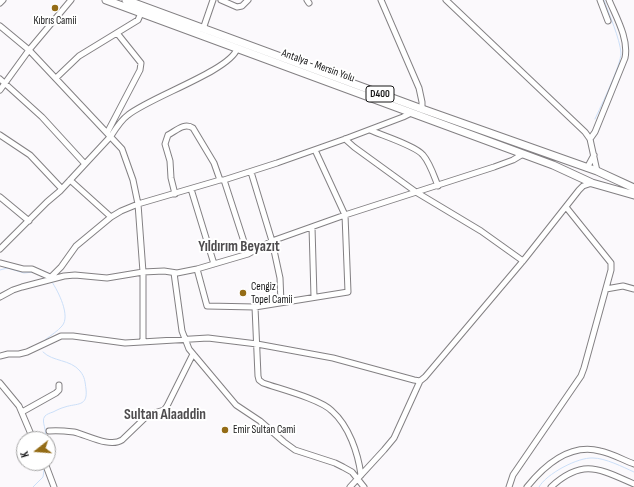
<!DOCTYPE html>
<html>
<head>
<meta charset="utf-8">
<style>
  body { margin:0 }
  #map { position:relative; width:634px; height:487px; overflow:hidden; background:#fbf9fc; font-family:"Sofia Sans Condensed",sans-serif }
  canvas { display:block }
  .north { position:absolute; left:16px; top:431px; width:40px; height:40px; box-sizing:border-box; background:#fff; border:1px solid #a2a2a2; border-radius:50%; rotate:253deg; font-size:11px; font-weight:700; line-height:16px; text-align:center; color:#161617 }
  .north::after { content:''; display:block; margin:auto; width:14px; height:18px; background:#946c16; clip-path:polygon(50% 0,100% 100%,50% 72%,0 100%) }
</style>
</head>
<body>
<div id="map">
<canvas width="634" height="487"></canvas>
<div class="north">K</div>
</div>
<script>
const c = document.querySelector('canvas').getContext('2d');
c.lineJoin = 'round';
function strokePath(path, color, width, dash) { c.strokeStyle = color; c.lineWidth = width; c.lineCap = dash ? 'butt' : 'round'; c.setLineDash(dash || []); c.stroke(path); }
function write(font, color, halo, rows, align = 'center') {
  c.font = font + ' "Sofia Sans Condensed",sans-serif'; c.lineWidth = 4; c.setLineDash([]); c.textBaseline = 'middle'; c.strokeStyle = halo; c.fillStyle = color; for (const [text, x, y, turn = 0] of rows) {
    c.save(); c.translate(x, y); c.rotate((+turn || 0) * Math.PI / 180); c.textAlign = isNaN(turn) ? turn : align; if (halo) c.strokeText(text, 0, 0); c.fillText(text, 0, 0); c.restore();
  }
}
strokePath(new Path2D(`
  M595,119C601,106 621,65 621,53C620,39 609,14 604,0
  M0,270L7,268L24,273L34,272
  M45,340C51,335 58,331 62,326C71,316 58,291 52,282
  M43,352C53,362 70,359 80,371C85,377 85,382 86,389C88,407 77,403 65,407C61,408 57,410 53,412C50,413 47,414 45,416C40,422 49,431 44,439
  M33,487L43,477L44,470
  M539,487C546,474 578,457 593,458C605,458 623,467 634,472`), '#cbdff8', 1);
const minor = new Path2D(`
  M221,0L237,7L242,6L248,0
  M307,0L309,3
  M381,0L419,88L422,102V109
  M446,0L585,132L590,139L597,171
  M600,0L608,21
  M0,3L3,0
  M0,26L29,50L122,149L133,180L138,204L143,272V342
  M203,29L213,0
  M56,78L79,56L138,20L141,13
  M0,79L42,117L85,164
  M0,90L29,50L71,0
  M370,130C381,135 416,146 423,155C430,163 434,176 438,186
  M107,133L140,70L141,63L117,33
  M0,135L30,155L62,189
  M345,139L354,147L416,192L481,231L523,261
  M590,139L595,132L625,58C629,39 616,17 609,0
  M587,168L594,155
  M251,172L272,241L280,278L281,303
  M70,180L111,217
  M224,180L248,254
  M191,189L214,264
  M175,194L171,178L170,161L165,144L168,135C176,131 184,122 193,128L214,163L220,180
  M0,197L29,221
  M312,227L314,297
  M0,249L47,202L60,191L111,136C116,128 121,120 128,115C150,97 229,71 237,49
  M0,263L23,269H32L50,277
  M197,269L207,306L255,307L348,292L345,215L315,150
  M174,273L182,331L189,349L236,405L260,421L284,442L295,450L335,463L343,467L352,472L364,487
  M49,279L61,267L76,246L111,217L121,211L138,204L220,180H224L277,163L345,139L403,117L411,113
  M606,289L623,286L634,289
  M0,297L13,290L22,287L64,276L75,275L107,278L143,272L164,271L177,273L197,269L248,254L272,241L345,215L494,167L513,160L523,154
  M255,307L258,376L259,380L263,383C280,389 320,399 332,411C349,426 358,453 361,475
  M0,356L8,354H19L27,352L61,336H73L125,343L208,338L257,344L333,358L414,380L420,381L425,377L523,261L579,190L583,186L592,183
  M0,383L19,406L33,439
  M22,412L56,393L59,390V385
  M49,431C57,430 66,431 74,432C87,435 110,448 122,440L148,415L164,410L167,406L193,354
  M45,463L54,487
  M350,487L384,450L394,438L420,381
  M509,487L513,475L581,376L584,368L611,270V263L566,207
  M527,487C544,466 570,443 600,451C611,453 623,460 634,464
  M551,487C583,458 599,469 634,484`);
const highway = new Path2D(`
  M106,0L553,165L592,183L634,195
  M126,0L422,109L597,171L634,188`);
strokePath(minor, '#838083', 7);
strokePath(highway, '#838083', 9);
strokePath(minor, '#fff', 5);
strokePath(highway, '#fff', 7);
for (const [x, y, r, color] of [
  [55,8,4,"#946c16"],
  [243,293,4,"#946c16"],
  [225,430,4,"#946c16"]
]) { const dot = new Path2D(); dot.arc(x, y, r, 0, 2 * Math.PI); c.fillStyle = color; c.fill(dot); strokePath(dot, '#fff', 1.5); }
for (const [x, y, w] of [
  [380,94,28]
]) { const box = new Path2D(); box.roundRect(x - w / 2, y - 8, w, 16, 3); c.fillStyle = '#fff'; c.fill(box); strokePath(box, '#161617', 1); }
write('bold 10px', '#161617', null, [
  ["D400",380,94]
]);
write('11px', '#161617', '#fff', [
  ["Kıbrıs Camii",55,21,"center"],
  ["Cengiz",251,287],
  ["Topel Camii",251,300],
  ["Emir Sultan Cami",233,430]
], 'left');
write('11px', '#161617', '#fff', [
  ["Antalya - Mersin Yolu",318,66,20]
]);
write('bold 15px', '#4e4c4e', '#fff', [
  ["Yıldırım Beyazıt",239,247],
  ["Sultan Alaaddin",165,415]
]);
</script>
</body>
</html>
